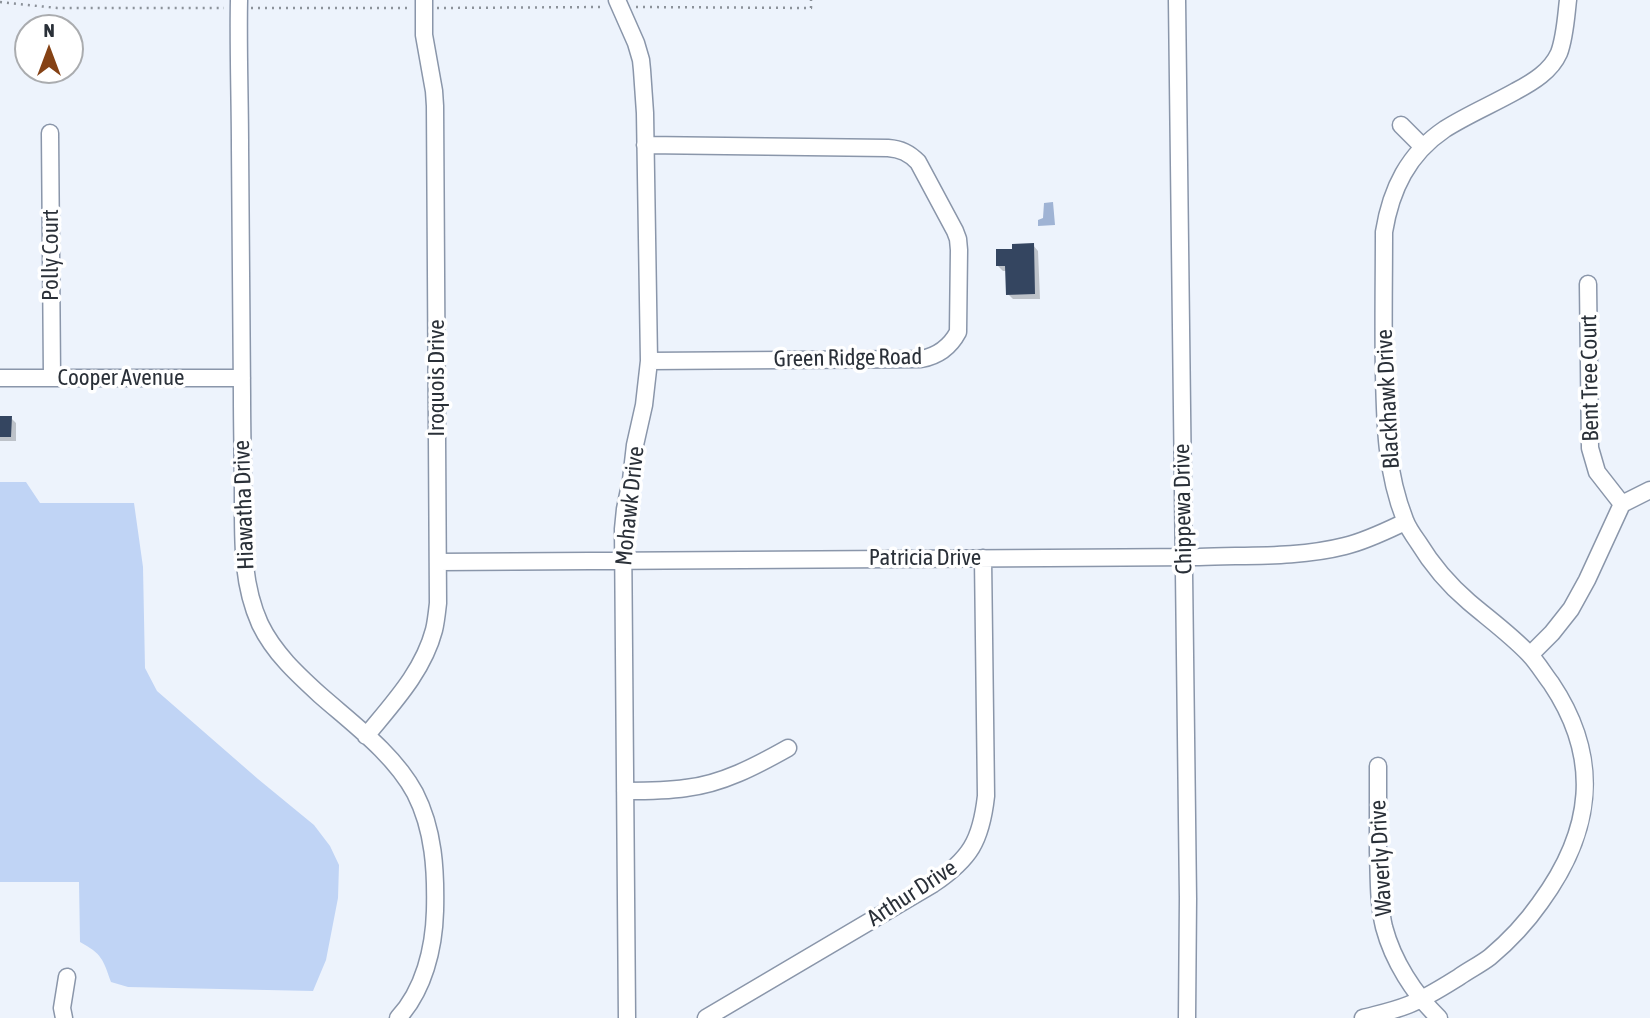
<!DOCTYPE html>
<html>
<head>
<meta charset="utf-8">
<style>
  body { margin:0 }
  #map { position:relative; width:1650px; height:1018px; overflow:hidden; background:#edf3fc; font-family:"Asap Condensed",sans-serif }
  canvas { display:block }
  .north { position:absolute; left:14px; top:14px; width:70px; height:70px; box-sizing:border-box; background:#fff; border:2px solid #aaacaf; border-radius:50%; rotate:0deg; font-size:19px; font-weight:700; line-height:28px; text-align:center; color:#2a3038 }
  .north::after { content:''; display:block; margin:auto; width:24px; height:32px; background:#854215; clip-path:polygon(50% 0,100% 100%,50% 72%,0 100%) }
</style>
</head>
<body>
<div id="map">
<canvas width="1650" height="1018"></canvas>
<div class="north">N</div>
</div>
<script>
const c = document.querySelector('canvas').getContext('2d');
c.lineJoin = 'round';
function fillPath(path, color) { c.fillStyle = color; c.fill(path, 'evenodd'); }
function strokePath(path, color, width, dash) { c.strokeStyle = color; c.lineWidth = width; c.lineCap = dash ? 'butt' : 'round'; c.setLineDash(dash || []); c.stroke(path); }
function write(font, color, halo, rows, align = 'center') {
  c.font = font + ' "Asap Condensed",sans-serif'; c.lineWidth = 7; c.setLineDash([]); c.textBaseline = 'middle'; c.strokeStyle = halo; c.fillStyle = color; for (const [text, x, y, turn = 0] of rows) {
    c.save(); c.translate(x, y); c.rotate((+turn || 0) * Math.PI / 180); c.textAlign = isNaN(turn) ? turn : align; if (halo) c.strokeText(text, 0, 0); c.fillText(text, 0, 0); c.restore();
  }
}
fillPath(new Path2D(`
  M0,482H26L40,503H134L143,567L145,668L157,691L258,779L314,825L330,846L339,865L338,898L326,960L313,991L128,987L111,982C103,959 102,954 80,942L79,882H0Z`), '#c0d4f5');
fillPath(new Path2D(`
  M1053,202L1055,225L1038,226V220L1043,218L1044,203Z`), '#9fb3d4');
fillPath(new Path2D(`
  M1033,245L1038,251L1040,299H1013L1008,294L1007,271H1003L998,266L1014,250Z
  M0,418H11L16,423V441H0Z`), '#0003');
fillPath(new Path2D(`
  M1034,243L1035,294L1006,295L1005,266H996V249H1012V244Z
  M0,416H12L11,437H0Z`), '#344560');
const street = new Path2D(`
  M239,0C238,49 240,99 240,148C241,231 241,313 242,396C242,430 243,465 243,500C243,543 242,584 260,624C274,653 297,674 320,695C353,724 394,754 415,793C434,830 436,871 435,911C434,948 424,990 398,1018
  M617,0L636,43L641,60L642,70L645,113L649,361L644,405L635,445L631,480L625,509L623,529L627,1018
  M1177,0L1188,898L1187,1018
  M1401,125L1423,147
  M50,133L52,377
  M645,145L888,148C901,149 909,153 918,162L955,231L958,239L959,250L958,332C950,347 938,356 921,359L649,361
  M1588,284L1590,448L1597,472L1622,504
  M0,378H242
  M438,562L1199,557C1247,555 1298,558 1345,546C1366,541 1386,531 1405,522
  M1530,655L1552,633L1571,609L1587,580L1622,504L1650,490
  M366,736C392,704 423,672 434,630C436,622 437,612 438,603L435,106L434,91L424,35V0
  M1378,766C1378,794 1378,823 1378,852C1379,877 1378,902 1384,927C1393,961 1414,994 1439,1018
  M625,791C645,791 666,791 686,788C722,784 756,766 788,748
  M64,1018L62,1008L67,977
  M706,1018L933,884C970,859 981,841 986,796L983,558
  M1363,1018C1378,1014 1393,1011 1408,1005C1426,998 1443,987 1459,977C1469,970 1481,964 1490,957C1509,941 1526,923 1540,903C1593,831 1602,759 1551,683C1544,674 1537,662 1529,654C1511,635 1489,619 1469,602C1449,585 1432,565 1418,542C1413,535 1408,528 1405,520C1386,472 1385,424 1384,374C1383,327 1384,279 1384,232C1391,189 1408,154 1445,129C1467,115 1493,104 1516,91C1533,82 1551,71 1559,53C1565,37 1566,17 1568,0`);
strokePath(street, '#8a96aa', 19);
strokePath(new Path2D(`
  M0,2L57,8H224
  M636,7L811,8V0
  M251,8H409
  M437,8L605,7`), '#8c929a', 2.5, [2, 5]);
strokePath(street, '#fff', 16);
write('23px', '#2a3038', '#fff', [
  ["Polly Court",51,255,-90],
  ["Green Ridge Road",848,358,-1],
  ["Cooper Avenue",121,378],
  ["Iroquois Drive",437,378,-90],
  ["Bent Tree Court",1590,378,-91],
  ["Blackhawk Drive",1388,399,-93],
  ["Hiawatha Drive",244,505,-92],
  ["Mohawk Drive",630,506,-84],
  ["Chippewa Drive",1183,509,-91],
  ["Patricia Drive",925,558],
  ["Waverly Drive",1381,858,-93],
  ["Arthur Drive",912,893,-33]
]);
</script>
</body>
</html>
